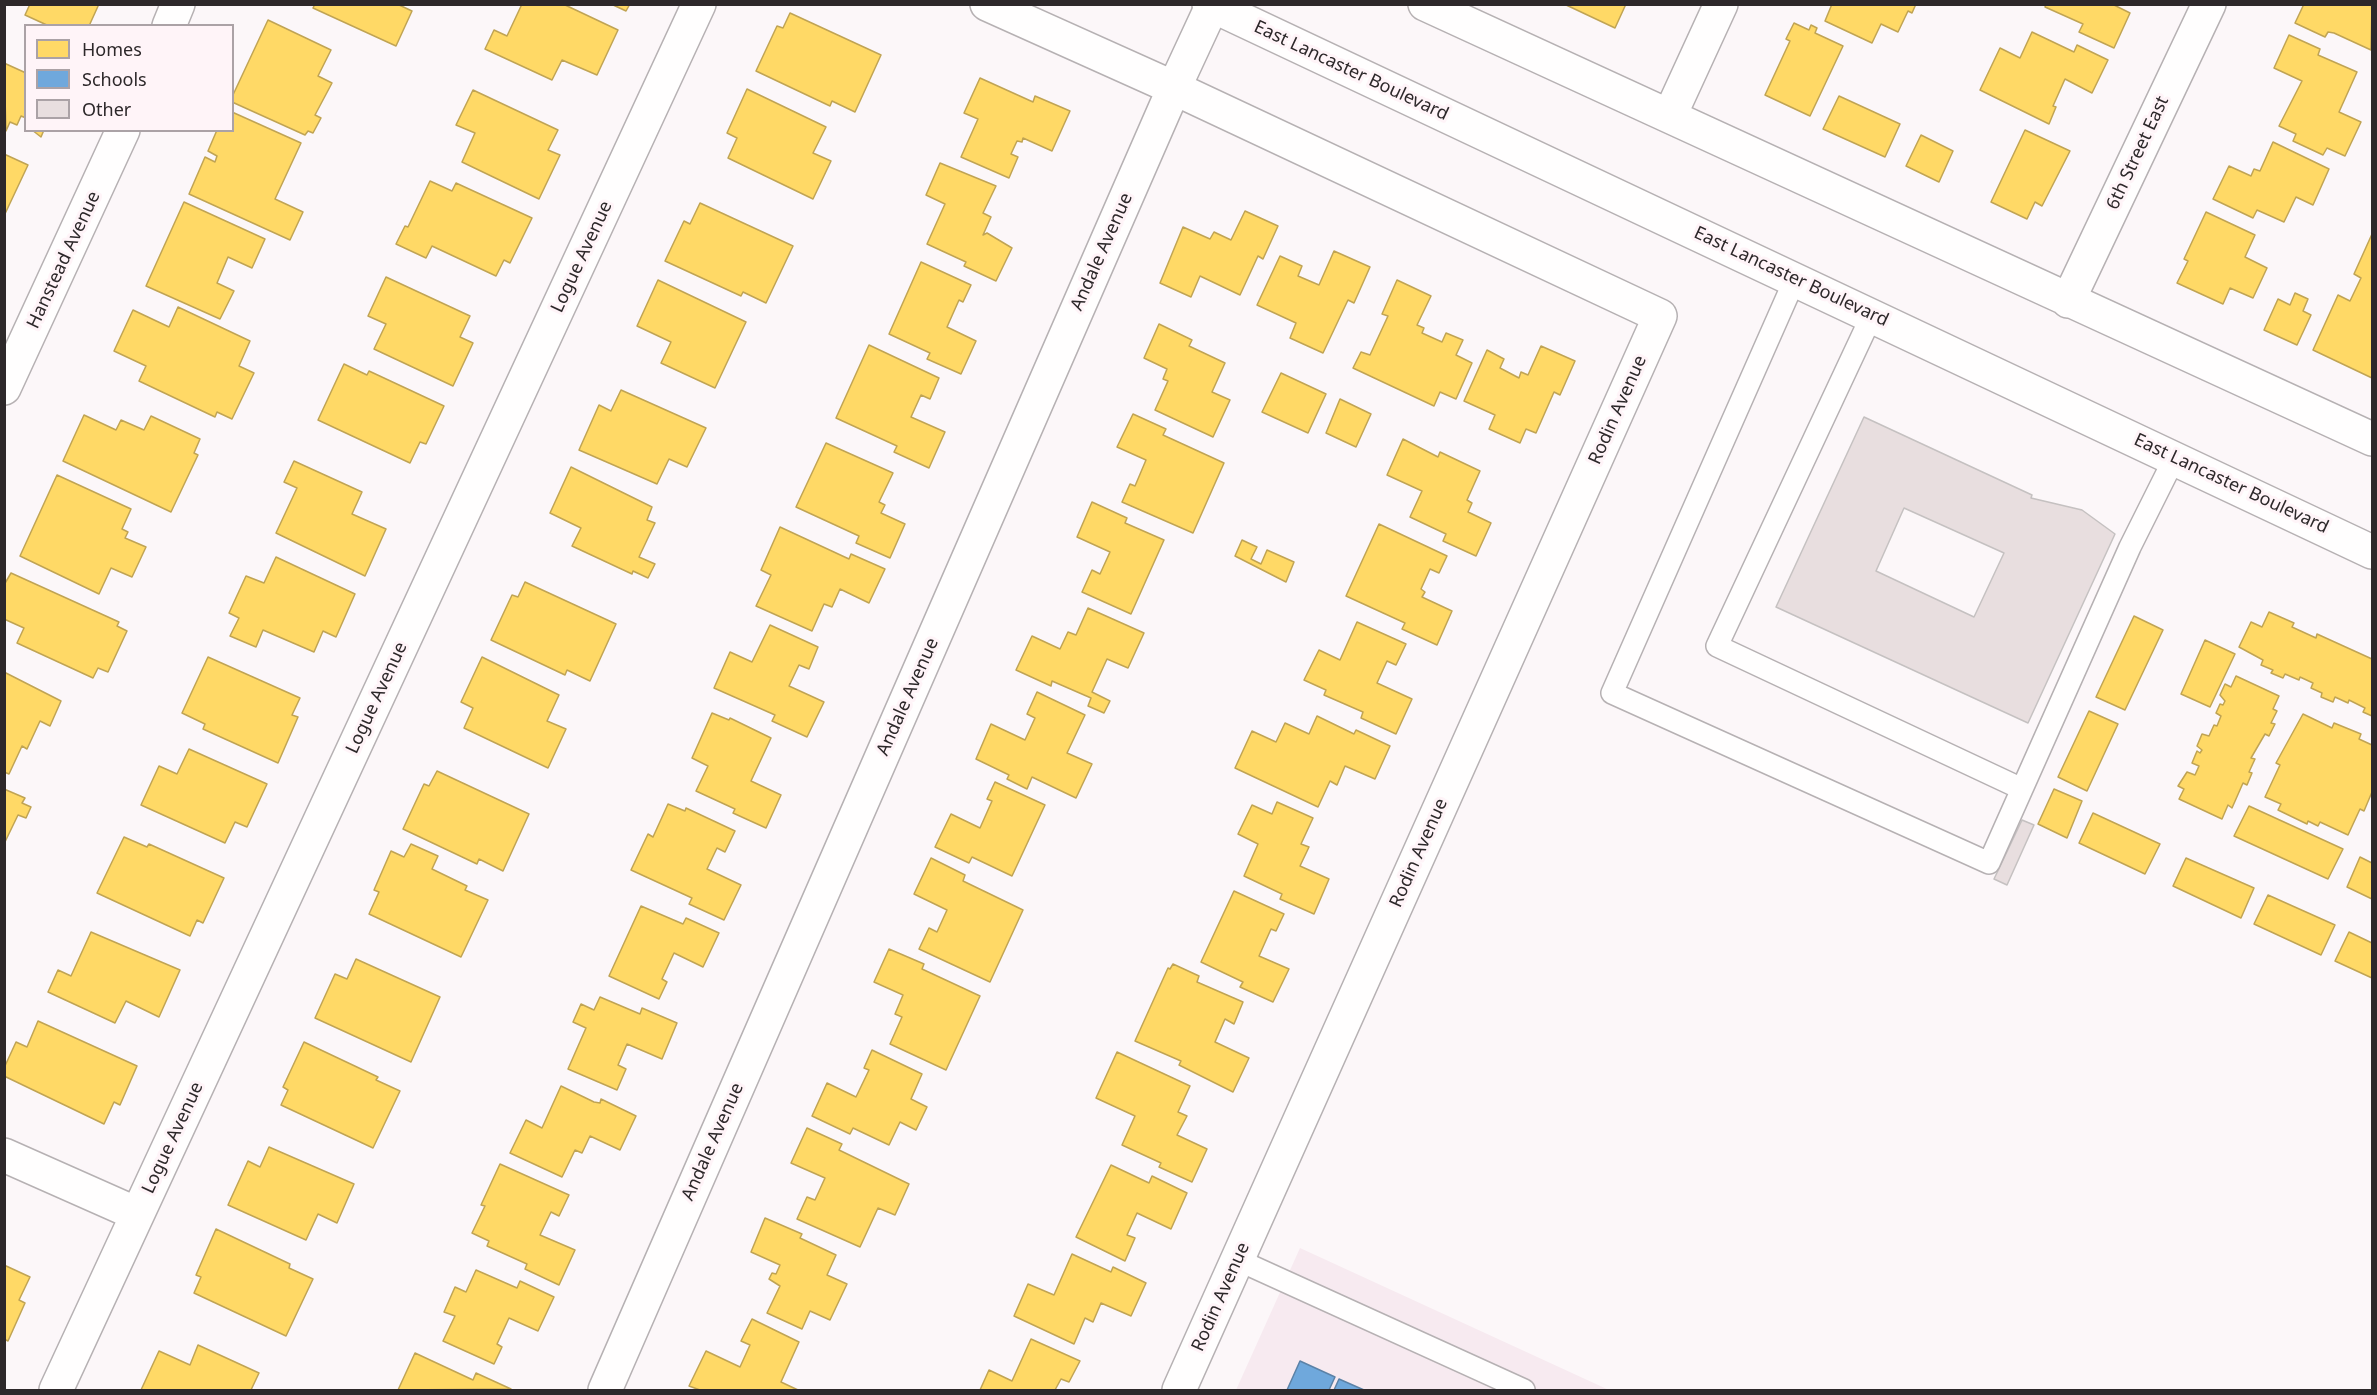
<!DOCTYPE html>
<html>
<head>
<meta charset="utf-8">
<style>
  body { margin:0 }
  #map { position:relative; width:2377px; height:1395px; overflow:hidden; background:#fcf7f9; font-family:"Noto Sans",sans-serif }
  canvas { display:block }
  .frame { position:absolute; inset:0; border:6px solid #2d282a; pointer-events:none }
  .legend { position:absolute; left:24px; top:24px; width:210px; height:108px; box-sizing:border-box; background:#fff4f8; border:2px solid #aba2a6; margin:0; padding:8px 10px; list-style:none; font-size:18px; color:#2d282a }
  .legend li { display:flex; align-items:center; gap:12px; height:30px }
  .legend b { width:30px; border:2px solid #aba2a6 }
</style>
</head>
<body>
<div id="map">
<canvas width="2377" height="1395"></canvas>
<div class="frame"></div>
<ul class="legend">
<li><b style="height:16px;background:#ffd966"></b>Homes</li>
<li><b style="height:16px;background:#6fa8dc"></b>Schools</li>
<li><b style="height:16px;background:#e8dedf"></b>Other</li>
</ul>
</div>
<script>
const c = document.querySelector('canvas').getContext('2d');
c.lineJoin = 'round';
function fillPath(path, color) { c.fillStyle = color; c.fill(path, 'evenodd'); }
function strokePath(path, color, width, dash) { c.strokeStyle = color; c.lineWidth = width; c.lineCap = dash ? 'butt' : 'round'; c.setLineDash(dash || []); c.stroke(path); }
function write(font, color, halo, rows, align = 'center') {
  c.font = font + ' "Noto Sans",sans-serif'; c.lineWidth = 6; c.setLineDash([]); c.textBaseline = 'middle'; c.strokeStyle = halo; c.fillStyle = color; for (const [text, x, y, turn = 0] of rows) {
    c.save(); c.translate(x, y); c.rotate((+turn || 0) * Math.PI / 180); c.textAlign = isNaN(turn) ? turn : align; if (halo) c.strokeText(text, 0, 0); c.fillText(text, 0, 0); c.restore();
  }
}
fillPath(new Path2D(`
  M1300,1248L1609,1390H1236Z`), '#f7eaf0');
const homes = new Path2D(`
  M30,4H99L89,26H49L25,15Z
  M315,4H397L412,11L396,46L313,8Z
  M522,4H563L618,30L597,75L562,60L552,80L485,49L494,30L507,36Z
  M611,4H630L626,11Z
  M1564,4H1626L1615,28Z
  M1832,4H1916L1912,13L1908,11L1898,32L1881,24L1872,43L1825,21Z
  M2046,4H2112L2130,13L2114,48L2079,32L2083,24L2045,7Z
  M2304,4H2372L2371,50L2334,33L2328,32L2325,37L2295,23Z
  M790,13L881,55L855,112L832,101L830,106L756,71L777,26L783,28Z
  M268,20L331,50L318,76L332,83L315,115L321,118L313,133L308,131L305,135L232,102V97Z
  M1794,23L1809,30L1811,25L1817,28L1815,33L1843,46L1810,116L1765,95L1790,41L1786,39Z
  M2032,32L2074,52L2077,45L2108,60L2092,93L2065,79L2053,106L2056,107L2049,124L1980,90L2000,48L2020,58Z
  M2289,35L2320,49L2318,55L2357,72L2339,112L2361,122L2345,156L2327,148L2323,155L2293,141L2296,134L2279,126L2302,81L2274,68Z
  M4,63L26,73V118L21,116L17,125L10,122L6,131Z
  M980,78L1033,102L1035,96L1070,111L1052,151L1023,138L1022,142L1017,141L1011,154L1018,157L1009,178L961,157L978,119L964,113Z
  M747,89L826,127L813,153L831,161L813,199L728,158L737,138L727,133Z
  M473,90L558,130L548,150L560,155L539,199L462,162L475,133L456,125Z
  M1839,96L1900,124L1885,157L1823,129Z
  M232,112L301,143L275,199L303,212L290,240L189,194L205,157L215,162L217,156L208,151L217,130H232Z
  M32,130H44L41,137Z
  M2025,130L2070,151L2042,206L2035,202L2027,219L1991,202Z
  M1921,135L1953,151L1939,182L1906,166Z
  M2273,142L2329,169L2313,205L2296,197L2284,222L2257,210L2253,218L2213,199L2229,166L2251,176L2254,169L2260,171Z
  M4,154L28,165L4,216Z
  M940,163L996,186L983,213L991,217L983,235L987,233L1012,248L996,281L964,266L966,262L927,244L945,204L926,195Z
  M430,181L452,191L456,183L532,218L510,263L504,260L496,276L432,246L426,258L396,244L405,226L408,227Z
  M184,202L265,239L252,268L228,257L217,283L234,291L220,319L146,286Z
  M700,203L793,246L766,303L743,292L741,296L665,261L684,221L690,224Z
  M1245,211L1278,226L1263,259L1258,256L1240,295L1200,276L1191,297L1160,283L1183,227L1210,239L1214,232L1231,240Z
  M2206,212L2255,235L2245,257L2267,268L2253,298L2230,288L2223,304L2177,283L2188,261L2184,259Z
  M2372,234V378L2313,350L2338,295L2350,301L2361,278L2354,274Z
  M1334,251L1370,267L1354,303L1348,300L1323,353L1290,338L1296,323L1257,305L1280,256L1302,266L1298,276L1319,285Z
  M921,262L971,285L963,302L959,300L947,327L976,341L961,374L927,359L930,353L889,334Z
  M386,277L470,316L460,337L473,343L453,386L374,349L386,324L368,316Z
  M658,280L746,322L715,388L661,363L671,342L637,326Z
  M1397,280L1431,296L1417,325L1424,328L1422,333L1442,342L1446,333L1463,340L1456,355L1472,363L1456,399L1440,392L1434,406L1353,368L1361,352L1370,355L1388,316L1382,314Z
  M2295,293L2308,299L2303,311L2311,315L2297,345L2264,330L2278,299L2290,305Z
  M178,307L250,341L239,366L254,373L232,419L217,412L215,417L139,381L146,366L114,351L133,310L169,327Z
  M1159,324L1192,340L1189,346L1225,363L1212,392L1230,400L1213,437L1155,410L1168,381L1163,379L1167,369L1144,358Z
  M869,345L939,378L930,399L921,395L911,417L945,432L929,468L894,452L897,446L836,418Z
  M1541,346L1575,361L1560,395L1554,392L1536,433L1526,429L1520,443L1489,429L1495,415L1464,401L1487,350L1504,359L1500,368L1519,378L1521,372L1528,375Z
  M344,364L367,375L369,371L444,406L426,444L420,442L410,463L318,420Z
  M1281,373L1326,394L1308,433L1262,412Z
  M621,390L706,428L687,467L669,459L657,484L579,450L599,405L611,411Z
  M1340,399L1371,414L1356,447L1326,433Z
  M1133,414L1166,429L1163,435L1224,463L1193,533L1122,502L1130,484L1135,486L1146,460L1117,447Z
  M84,415L116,430L121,420L144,430L151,416L200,439L194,453L198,455L171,512L63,461Z
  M1403,439L1438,457L1440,452L1480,471L1467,500L1472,503L1468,512L1491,523L1476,556L1443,541L1446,534L1410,517L1422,491L1387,475Z
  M826,443L893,473L879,502L885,505L881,513L905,524L890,558L856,543L859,536L796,507Z
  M294,461L362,492L352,514L386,529L365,576L276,533L297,488L284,482Z
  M571,467L652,507L647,520L655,523L639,557L655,564L648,578L633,571L632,574L572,546L581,528L550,513Z
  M57,475L131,509L122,529L128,532L125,538L146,547L132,577L111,568L99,594L20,556Z
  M1092,502L1127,518L1125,523L1164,540L1131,614L1082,592L1092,570L1100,574L1110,552L1077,537Z
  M1379,524L1447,556L1439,573L1430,569L1421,589L1425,592L1422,597L1452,611L1437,645L1402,629L1405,623L1346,596Z
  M780,527L849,559L851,554L885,569L869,603L840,589L832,607L824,604L812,631L756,606L771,575L761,570Z
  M1242,540L1257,547L1251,559L1261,564L1267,550L1294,562L1286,582L1235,556Z
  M276,557L355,594L336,637L323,631L314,652L263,630L256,647L230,636L239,618L229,613L246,576L264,583Z
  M11,573L119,622L117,626L127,631L108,672L98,668L93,678L17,643L24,628L4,619V585Z
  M525,582L616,624L590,681L567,670L565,675L491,640L512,595L518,597Z
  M1088,608L1144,633L1128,668L1107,659L1092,692L1110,701L1104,713L1088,706L1091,698L1052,681L1051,686L1016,670L1032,636L1060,649L1068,632L1076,635Z
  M2269,612L2294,623L2292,627L2316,638L2317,634L2372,659V720V716L2363,712L2365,708L2349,700L2348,703L2335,697L2333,702L2321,697L2322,693L2311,688L2313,683L2300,677L2299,680L2285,674L2283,678L2271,673L2273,670L2261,665L2263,660L2239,647L2251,622L2262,627Z
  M2134,616L2163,630L2125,710L2096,697Z
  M1357,622L1406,644L1396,665L1387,661L1377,683L1412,699L1396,734L1361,718L1363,712L1324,695L1326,690L1304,680L1319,650L1340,660Z
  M770,625L818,647L809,669L799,665L789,686L824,702L807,737L772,721L775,715L714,688L730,652L752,662Z
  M2205,640L2235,654L2210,707L2181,694Z
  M208,657L300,698L292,715L298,717L278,763L203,729L205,724L182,713Z
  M482,657L559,695L547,721L566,729L548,768L464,728L473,708L461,702Z
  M4,672L61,701L50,726L40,721L27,749L22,746L9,774L4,772Z
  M2236,676L2279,696L2273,709L2277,711L2271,723L2275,724L2269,736L2265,734L2251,758L2255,759L2249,772L2252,773L2247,785L2243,783L2232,808L2228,805L2222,819L2179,799L2184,789L2178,786L2187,772L2195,775L2199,766L2192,763L2197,751L2200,753L2202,750L2197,746L2202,734L2209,736L2214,725L2217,726L2221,716L2216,713L2220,704L2223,705L2225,701L2220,695L2225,684L2231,687Z
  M1037,692L1085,715L1067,753L1092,764L1076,798L1032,777L1027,789L1007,779L1009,775L976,759L991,724L1025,740L1035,718L1027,714Z
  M2089,711L2118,724L2087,791L2058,777Z
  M712,713L729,720L730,718L771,738L751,781L781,795L766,828L733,813L735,809L696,791L708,766L692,758Z
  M2303,714L2332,728L2334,723L2361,734L2359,739L2372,745V792L2364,811L2360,809L2348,835L2320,822L2318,826L2308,821L2307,824L2278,810L2281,804L2265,797L2280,765L2276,763Z
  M1317,716L1354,734L1356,730L1390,746L1375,779L1345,766L1337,785L1330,781L1318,807L1235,768L1252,731L1276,742L1285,723L1309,734Z
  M189,749L267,784L247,827L235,822L225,843L141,805L159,766L177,774Z
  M437,771L529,814L503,871L479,859L477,864L403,829L424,784L429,786Z
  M995,782L1045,805L1012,876L972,857L969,863L935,847L951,814L980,828L992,801L987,799Z
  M4,789L25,798L22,803L31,807L26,818L18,815L4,844Z
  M2054,789L2082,801L2067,838L2038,824Z
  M1277,802L1313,818L1301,844L1309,847L1300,866L1329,879L1314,914L1280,899L1282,894L1244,876L1258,844L1238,834L1252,805L1272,814Z
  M668,804L685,811L686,808L735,831L725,852L717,848L707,869L741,885L724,920L689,904L692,898L631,870L648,834L653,837Z
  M2249,806L2343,849L2328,879L2234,836Z
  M2093,813L2160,844L2145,874L2079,843Z
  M124,837L147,847L149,844L224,878L203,923L197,920L190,936L97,893Z
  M411,844L438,856L432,869L467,886L465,890L488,900L461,957L369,914L379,892L374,890L391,851L404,857Z
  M2360,857L2372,863V899L2347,887Z
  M931,858L965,875L963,881L1023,910L990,982L919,949L929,928L937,932L947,910L914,894Z
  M2186,858L2254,888L2241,918L2173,886Z
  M1234,891L1284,914L1276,931L1271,929L1259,956L1289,969L1273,1002L1240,987L1243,982L1201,962Z
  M2268,895L2335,925L2321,955L2254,924Z
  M641,906L683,924L686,918L719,933L703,967L674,953L662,979L667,982L659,999L609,976Z
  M91,932L180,970L159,1017L126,1001L115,1023L48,992L58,970L71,976Z
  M2349,932L2372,943V978L2335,961Z
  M889,949L924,964L922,969L980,996L946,1070L890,1044L902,1017L895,1014L903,995L874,982Z
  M356,959L440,997L411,1062L315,1018L335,974L347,979Z
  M1173,964L1199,976L1197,982L1243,1002L1234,1024L1225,1019L1215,1042L1249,1058L1233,1092L1179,1065L1181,1061L1135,1041L1168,968L1170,969Z
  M600,997L640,1014L642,1008L677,1023L662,1059L627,1044L618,1065L626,1069L617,1090L568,1069L586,1028L573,1022L581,1004L594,1010Z
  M38,1021L137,1066L120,1105L114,1102L104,1124L4,1076V1068L16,1042L27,1047Z
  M304,1042L378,1077L376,1080L400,1091L373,1148L281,1105L288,1090L283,1087Z
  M872,1050L922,1074L911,1099L927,1107L916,1130L900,1122L889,1145L853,1128L850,1134L812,1116L827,1083L856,1097L869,1070L864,1068Z
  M1117,1052L1190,1086L1178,1112L1187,1116L1177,1135L1207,1149L1192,1182L1159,1167L1161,1163L1122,1145L1135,1116L1096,1098Z
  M561,1086L594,1102L600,1103L601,1099L636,1116L620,1150L590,1136L582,1153L575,1150L562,1177L510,1153L526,1120L542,1128Z
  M807,1128L842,1144L839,1150L909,1184L895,1215L878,1208L860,1247L797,1219L807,1197L815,1200L825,1178L791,1163Z
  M269,1147L354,1184L337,1223L318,1214L306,1240L228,1205L248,1161L260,1167Z
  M500,1164L569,1195L559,1216L551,1212L540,1235L575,1250L559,1285L525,1269L527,1264L487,1246L489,1241L472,1233L485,1206L481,1205Z
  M1111,1165L1149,1183L1152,1176L1187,1193L1171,1229L1137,1213L1127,1235L1135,1238L1125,1261L1076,1237Z
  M765,1218L802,1234L800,1238L836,1255L827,1275L847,1284L830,1320L810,1311L802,1329L767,1313L780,1286L769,1279L772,1273L776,1274L780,1265L751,1252Z
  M216,1229L290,1264L289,1268L313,1279L286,1336L194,1293L201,1277L196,1275Z
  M1072,1254L1111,1272L1113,1267L1146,1283L1131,1316L1101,1303L1093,1322L1085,1318L1074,1344L1014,1316L1028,1284L1054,1295Z
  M4,1265L30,1277L19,1300L25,1303L8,1341L4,1339Z
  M476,1270L517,1288L520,1281L554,1297L538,1331L509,1318L497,1344L502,1347L494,1364L443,1341L455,1316L444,1312L455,1287L466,1292Z
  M752,1319L799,1342L781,1382L798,1390H700L689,1386L706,1351L740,1367L750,1345L741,1341Z
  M1031,1339L1080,1361L1069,1382L1061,1379L1055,1390H980L989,1370L1012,1381Z
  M198,1345L259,1373L251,1390H141L159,1351L190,1365Z
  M415,1353L473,1380L476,1373L511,1389L398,1390Z`);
fillPath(homes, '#ffd966');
strokePath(homes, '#c0a454', 1.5);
const schools = new Path2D(`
  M1300,1361L1335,1377L1329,1390H1287Z
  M1339,1379L1364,1390H1334Z`);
fillPath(schools, '#6fa8dc');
strokePath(schools, '#5b82a7', 1.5);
const building = new Path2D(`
  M1864,417L2032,495L2031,498L2082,510L2115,534L2028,723L1776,607ZM1904,508L2004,553L1974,617L1876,571Z
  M2022,820L2034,825L2007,885L1994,879Z`);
fillPath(building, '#e8dedf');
strokePath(building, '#c5c1c1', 1.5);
const lane = new Path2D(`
  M1795,279L1612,693L1989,863L2130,547L2175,457
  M1872,315L1717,646L2022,789
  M1238,1260L1524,1390`);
const street = new Path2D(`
  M987,4L1174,88L1660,316L1179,1390
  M1425,4L2372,439
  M169,26L178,4
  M1670,115L1721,4
  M2068,301L2209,4
  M4,388L123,130
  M4,1155L137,1214
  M56,1390L699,4
  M605,1390L1174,88L1213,4`);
const secondary = new Path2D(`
  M1209,4L2372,552`);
strokePath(lane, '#b6b1b3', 24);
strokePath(street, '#b6b1b3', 36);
strokePath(secondary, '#b6b1b3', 36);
strokePath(lane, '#fffefe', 21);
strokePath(street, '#fffefe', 33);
strokePath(secondary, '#fffefe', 33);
write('18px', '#2d282a', '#fff4f8', [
  ["East Lancaster Boulevard",1351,71,25],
  ["6th Street East",2138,153,-65],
  ["Andale Avenue",1102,252,-66],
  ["Logue Avenue",582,257,-65],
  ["Hanstead Avenue",64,260,-65],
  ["East Lancaster Boulevard",1791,277,25],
  ["Rodin Avenue",1618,410,-66],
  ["East Lancaster Boulevard",2231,484,25],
  ["Andale Avenue",908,697,-66],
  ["Logue Avenue",377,698,-65],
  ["Rodin Avenue",1419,853,-66],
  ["Logue Avenue",173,1138,-65],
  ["Andale Avenue",713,1142,-66],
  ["Rodin Avenue",1221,1297,-66]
]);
</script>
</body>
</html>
